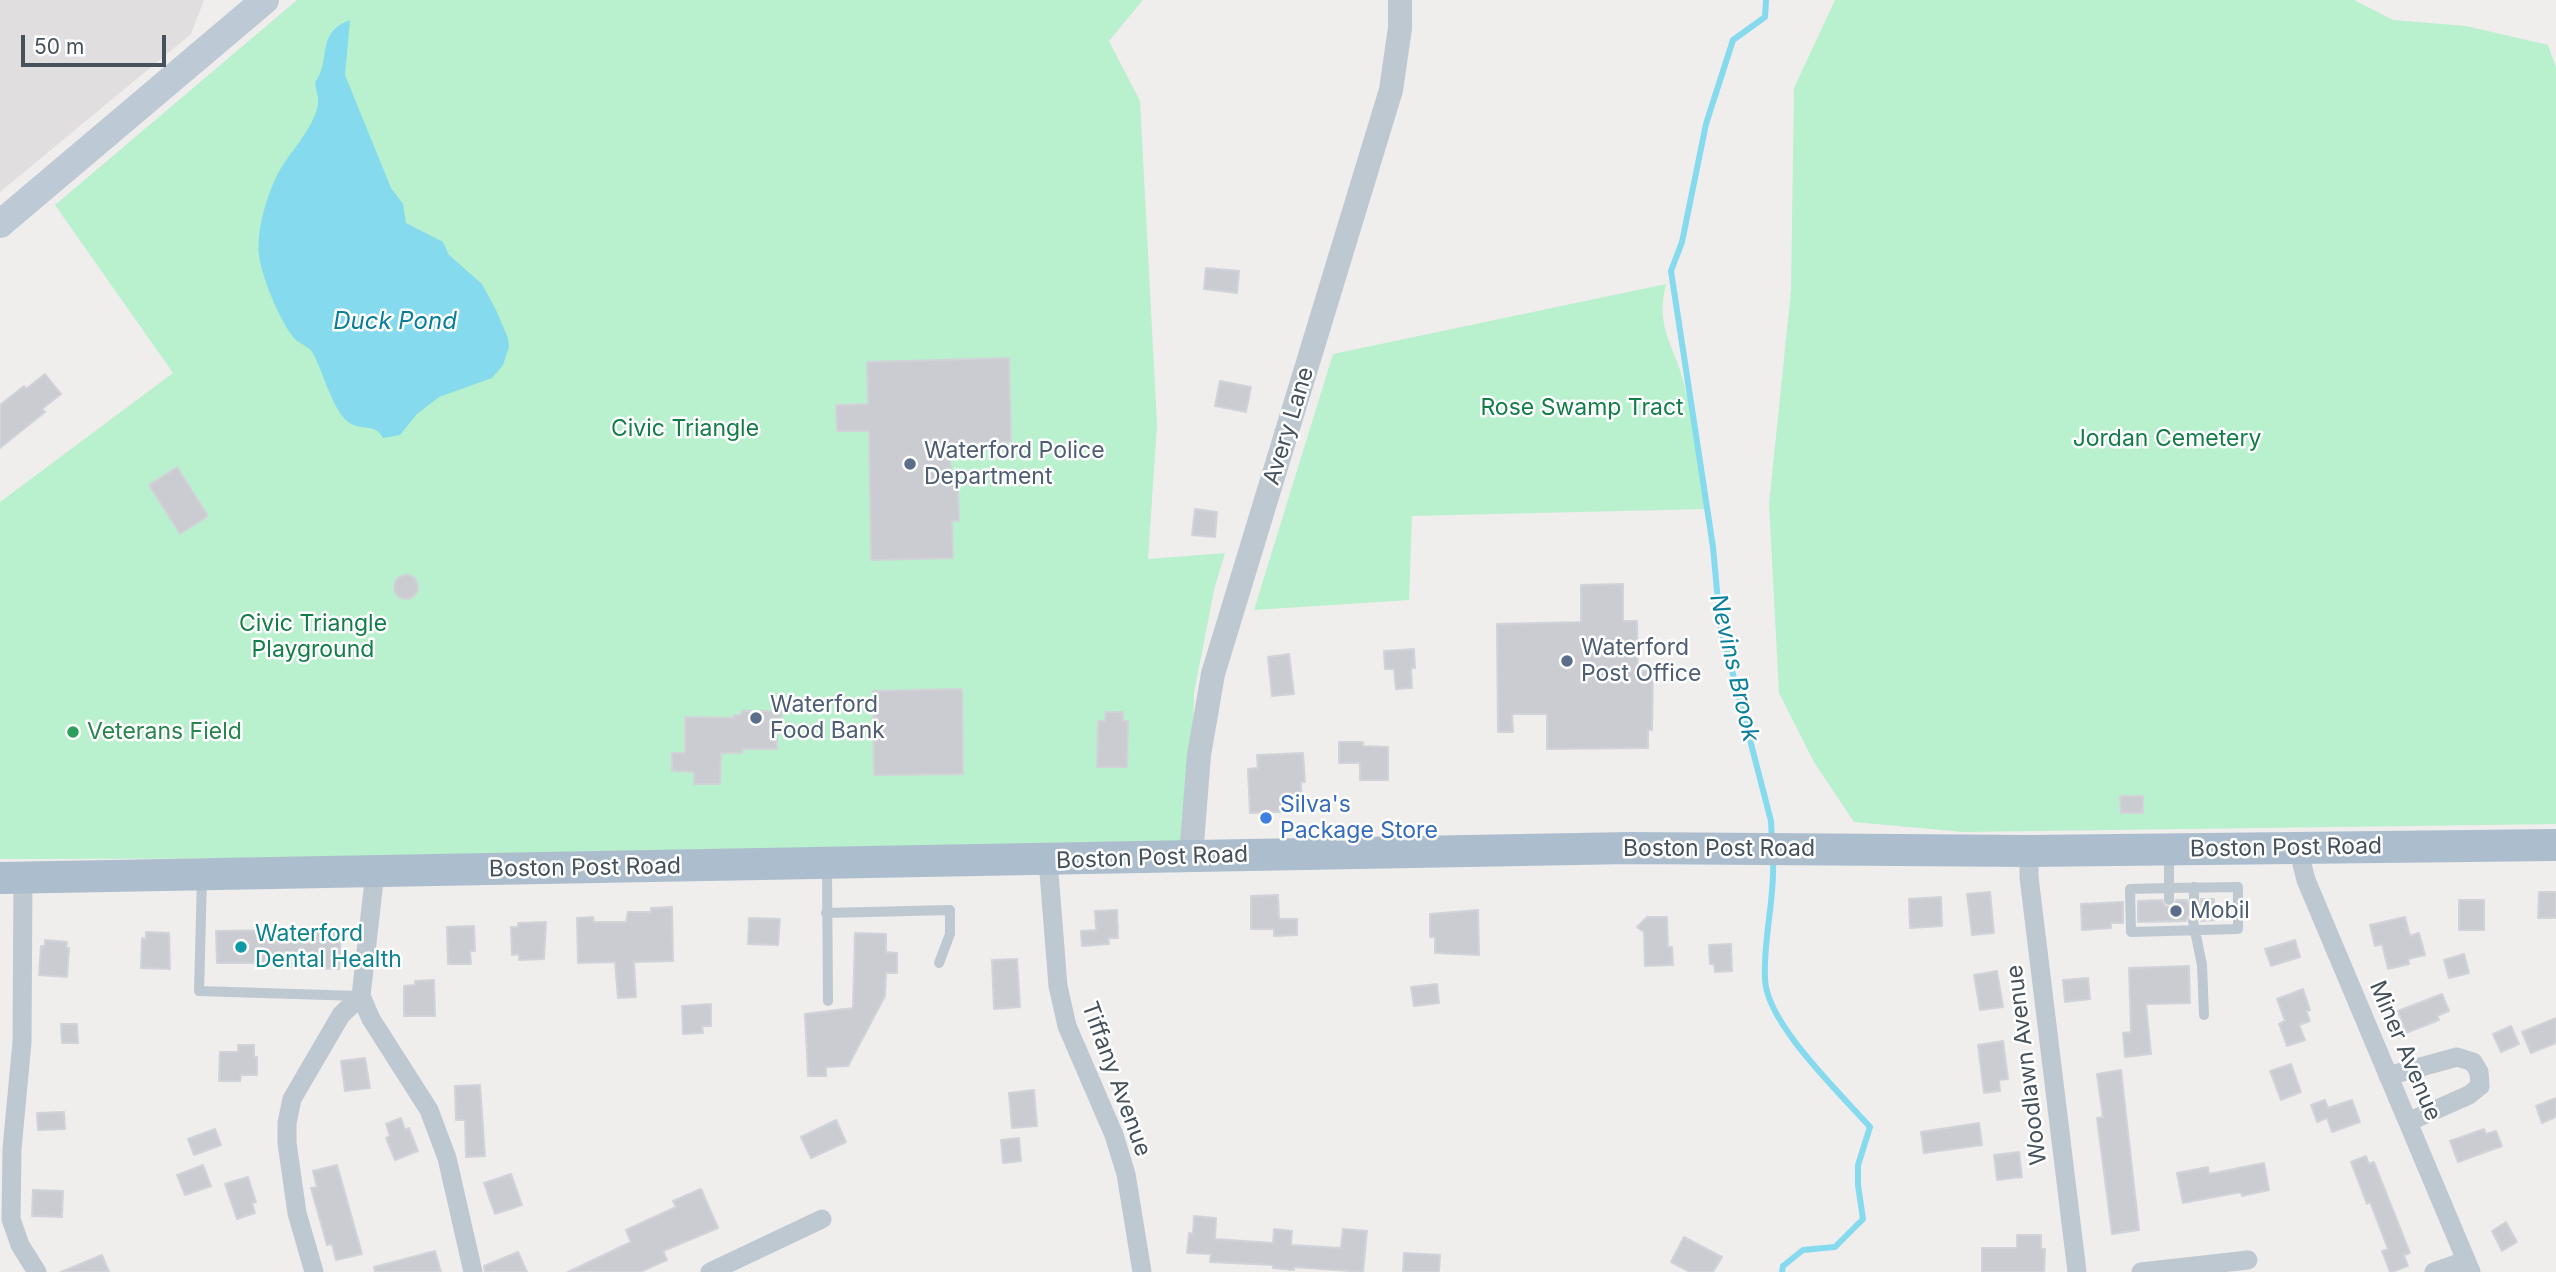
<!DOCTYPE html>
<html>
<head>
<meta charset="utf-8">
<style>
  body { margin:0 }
  #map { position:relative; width:2556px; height:1272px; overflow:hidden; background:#f0eded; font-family:Inter,sans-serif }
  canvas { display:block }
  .scale { position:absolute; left:21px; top:35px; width:145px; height:32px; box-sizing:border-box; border:4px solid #45515b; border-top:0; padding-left:9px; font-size:21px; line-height:24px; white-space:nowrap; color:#45515b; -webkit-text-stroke:5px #fff; paint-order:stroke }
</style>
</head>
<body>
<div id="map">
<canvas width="2556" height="1272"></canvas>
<div class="scale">50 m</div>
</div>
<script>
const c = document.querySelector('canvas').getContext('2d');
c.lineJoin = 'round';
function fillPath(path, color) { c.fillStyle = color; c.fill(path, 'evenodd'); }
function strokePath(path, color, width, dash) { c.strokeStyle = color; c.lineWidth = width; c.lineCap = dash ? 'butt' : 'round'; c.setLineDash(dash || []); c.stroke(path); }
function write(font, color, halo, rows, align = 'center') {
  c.font = font + ' Inter,sans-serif'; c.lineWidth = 5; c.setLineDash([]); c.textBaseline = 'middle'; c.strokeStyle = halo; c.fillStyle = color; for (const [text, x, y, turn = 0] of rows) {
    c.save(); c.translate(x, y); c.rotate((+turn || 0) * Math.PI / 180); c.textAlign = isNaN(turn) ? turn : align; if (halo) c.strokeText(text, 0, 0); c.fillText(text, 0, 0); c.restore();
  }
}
fillPath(new Path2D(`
  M0,0H204L191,34L0,192Z`), '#e1dedf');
fillPath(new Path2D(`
  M297,0H1143L1109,41L1140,101L1157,425L1148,559L1225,553L1214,590L1194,693L1191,856L0,859V502L173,373L55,205Z
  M1835,0H2354L2393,20L2466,26L2548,45L2556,68V824L1963,832L1854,822L1814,762L1779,693L1769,504L1791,291L1794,88Z
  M1666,284C1655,330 1674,343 1684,384C1693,420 1698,459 1705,496V509L1412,516L1409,600L1254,610L1333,354Z`), '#b9f0cd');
fillPath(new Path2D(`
  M350,20L345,75L391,188L403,204L406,223L443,242L449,255L482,284L496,310L508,338L509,347L503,365L492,378L439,397L417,414L400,435L383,438C376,422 359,432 347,421C333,409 323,373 314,355C310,346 300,345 294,338C281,323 261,276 259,255C256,228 270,181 287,159C298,144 315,123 318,104C319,98 316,90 315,83C332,59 315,33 350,20Z`), '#85daee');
strokePath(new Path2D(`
  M1766,0L1765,17L1733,40L1706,124L1682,242L1671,271L1713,547L1720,624L1771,821L1772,842
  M1773,860C1775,899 1763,939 1765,979C1766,1023 1840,1093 1870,1127L1858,1165V1185L1863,1219L1835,1247L1803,1250L1783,1266L1782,1272`), '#85daee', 6);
const building = new Path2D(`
  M1206,268L1239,271L1237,293L1204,289Z
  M1009,358L1011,442L950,444L951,484H958L959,521H952L953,558L871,560L869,431H837L836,405L868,404L867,362Z
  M45,374L61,394L42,409L45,412L0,448V405L24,386L26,389Z
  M1220,381L1251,387L1246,412L1215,406Z
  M177,467L208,516L180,534L149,485Z
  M1195,509L1217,512L1215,537L1192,535Z
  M394 587a12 12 0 1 1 24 0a12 12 0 1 1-24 0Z
  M1623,584V621H1637L1638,671H1653L1652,730H1648V748L1547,749V714H1512L1513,732H1498L1497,624L1581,622V585Z
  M1414,649L1415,668H1411L1412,688L1396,689L1394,669H1385L1384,651Z
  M1289,654L1294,694L1272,696L1268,657Z
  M962,689L963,774L874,775L873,691Z
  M742,711H782L781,726H777V749H742V753H721L720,784H694V772L672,771V753H685V717L734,718V715H741Z
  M1106,712H1123V721H1128L1127,767H1097L1098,721H1105Z
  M1339,742H1363V746L1388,747V780H1360V763H1339Z
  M1303,753L1305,782H1301L1302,811L1250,813L1248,769L1258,768L1257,755Z
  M2120,796H2143V813H2121Z
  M1990,892L1994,933L1972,935L1967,894Z
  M2539,892H2556V918H2538Z
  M1278,895L1279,919H1297V935L1274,936V929H1251V896Z
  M1941,897L1942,926L1910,928L1909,899Z
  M2201,899H2214V920L2201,921L2198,916L2192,914L2188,916L2186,921L2138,922V901L2162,900L2165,906L2170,907L2175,904L2176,900H2187L2190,906L2195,907L2200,904Z
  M2459,900H2484V930H2459Z
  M2123,902V923H2111V928L2082,930L2081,904Z
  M672,907L673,961L634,962L636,997L618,998L615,962L578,963L577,918L593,917L594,922H626L628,912H651V908Z
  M1117,910L1118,938H1108L1109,944L1082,946L1081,931L1096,930L1095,911Z
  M1478,910L1479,955L1435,953V937H1430V914Z
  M1647,917H1667L1668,947H1672L1673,965L1645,966L1644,932L1637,927Z
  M2405,917L2410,936L2419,933L2425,955L2408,959L2409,964L2388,969L2382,944L2375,946L2370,925Z
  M749,918L780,919L778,945L748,944Z
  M546,922L544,959L519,960V954L512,955L511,927H518V923Z
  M474,926L475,951H470L471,964H448L447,927Z
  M284,928L341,931L339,969L282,967L283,963H217L216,931L284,930Z
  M146,932L169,933L170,969L141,968L142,938L146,939Z
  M855,933L886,934V952L897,953V973H886L885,996L848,1066L826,1067V1076H808L805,1014L853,1008Z
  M45,940L67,942L66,948H69L67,977L39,975L41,946H45Z
  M2295,940L2300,957L2271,966L2265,949Z
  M1731,944L1732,971L1715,972L1714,964H1710L1709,945Z
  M2464,954L2469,973L2449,978L2444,960Z
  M1017,959L1020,1007L994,1009L992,960Z
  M2189,966L2190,1003L2146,1004L2151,1054L2125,1057L2123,1033L2131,1032L2129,968Z
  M1997,971L2003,1007L1980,1010L1974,975Z
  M2088,978L2090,999L2065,1002L2063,980Z
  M434,980L435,1016H404V986L415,985V981Z
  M1437,984L1439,1003L1414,1006L1411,987Z
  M2303,989L2310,1010L2306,1011L2310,1021L2299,1025L2305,1040L2287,1046L2279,1024L2285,1021L2277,999Z
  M2442,994L2449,1011L2437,1016L2439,1020L2406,1033L2398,1011Z
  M711,1004V1026H702L703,1033L683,1034L682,1006Z
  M2556,1018V1043L2531,1053L2522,1032Z
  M61,1024H77L78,1043H62Z
  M2511,1026L2519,1044L2501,1052L2493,1034Z
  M2003,1041L2008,1079L1999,1080L2000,1091L1984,1093L1978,1045Z
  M238,1045H254V1057H257V1075H241L240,1081H219L220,1052H238Z
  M365,1058L370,1088L345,1091L341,1061Z
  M2291,1064L2301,1092L2281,1100L2270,1071Z
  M2121,1070L2139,1230L2112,1234L2097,1118L2103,1117L2097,1074Z
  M480,1085L485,1156L466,1157L465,1120H456L455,1086Z
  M1034,1090L1037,1126L1012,1128L1009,1093Z
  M2556,1098V1117L2542,1123L2536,1106Z
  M2325,1100L2328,1108L2352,1100L2360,1122L2332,1132L2327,1118L2317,1122L2311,1105Z
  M64,1112L65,1129L38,1130L37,1113Z
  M401,1118L405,1130L409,1128L418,1151L395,1160L386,1138L390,1136L386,1124Z
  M836,1120L846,1142L811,1158L801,1137Z
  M1979,1123L1982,1145L1924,1153L1921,1132Z
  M215,1129L221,1145L194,1155L188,1139Z
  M2484,1129L2486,1134L2496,1131L2502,1146L2458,1162L2450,1141Z
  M1019,1138L1021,1161L1003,1163L1001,1140Z
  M2019,1152L2022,1177L1997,1180L1994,1155Z
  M2366,1156L2369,1164L2374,1162L2410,1253L2404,1255L2408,1266L2392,1272H2390L2382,1251L2388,1249L2370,1202L2367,1204L2351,1162Z
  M2264,1163L2269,1190L2242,1196L2241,1192L2183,1203L2177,1173L2208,1167L2209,1174Z
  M203,1165L211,1186L185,1195L177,1175Z
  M337,1165L362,1254L336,1260L332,1244L327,1245L311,1188L317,1187L313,1171Z
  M511,1174L522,1205L495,1214L484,1183Z
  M248,1177L256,1202L252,1203L255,1213L237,1219L225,1184Z
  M701,1189L718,1228L663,1251L667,1260L640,1272H568L631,1242L626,1230L676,1207L673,1201Z
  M33,1190L63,1191L62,1217L32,1216Z
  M1194,1216L1216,1218L1215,1239L1273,1243L1274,1229L1292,1231L1291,1245L1341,1248L1343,1229L1367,1231L1363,1272L1294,1267V1270L1273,1268V1265L1210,1262L1211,1254L1187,1253L1189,1233L1193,1234Z
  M2506,1222L2517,1242L2502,1251L2492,1231Z
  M2017,1235H2041V1249H2045L2044,1272H1982V1248H2017Z
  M1684,1237L1722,1257L1713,1272H1690L1671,1262Z
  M435,1251L441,1272H375L374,1267Z
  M518,1252L527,1272H485L484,1266Z
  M1404,1253L1440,1255L1439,1272H1403Z
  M102,1255L109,1272H61Z`);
fillPath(building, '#caccd2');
strokePath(building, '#d1d3d9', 2);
strokePath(new Path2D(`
  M827,869L828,1001
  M202,879L199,991L359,996
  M2169,900V888L2130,889L2131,932L2238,929V887L2169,888V853
  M2194,900V887
  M826,913L950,910V934L939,963
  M2193,921L2202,965L2204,1015`), '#bdc8d0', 10);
strokePath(new Path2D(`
  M2298,848L2306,880L2471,1272
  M2029,851V877L2077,1272
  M1048,860L1058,986L1067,1026L1114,1135L1126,1174L1142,1272
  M375,872L361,996L371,1019L429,1110L447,1158L473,1272
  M23,877L22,1042L12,1149L11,1219L20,1245L37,1272
  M2388,1076L2457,1057L2473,1062L2479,1072L2480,1086L2469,1095L2408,1122
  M314,1272L297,1213L287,1143V1123L292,1099L341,1015L361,996
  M710,1272L822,1219
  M2141,1272L2248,1260
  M2434,1272L2465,1261`), '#bdc8d0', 19);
strokePath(new Path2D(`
  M1191,856L1199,755L1213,674L1391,90L1400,28V0`), '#bdc8d0', 24);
strokePath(new Path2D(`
  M0,224L265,0`), '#bdc9d5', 28);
strokePath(new Path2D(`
  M0,878L1630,848L2029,851L2556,845`), '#acbdcd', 32);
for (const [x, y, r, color] of [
  [910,464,7,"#5c6f8a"],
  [1567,661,7,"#5c6f8a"],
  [756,718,7,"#5c6f8a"],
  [73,732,7,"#2e9e5b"],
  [1266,818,7,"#3f7fe0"],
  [2176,911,7,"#5c6f8a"],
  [241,947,7,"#0f9aa8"]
]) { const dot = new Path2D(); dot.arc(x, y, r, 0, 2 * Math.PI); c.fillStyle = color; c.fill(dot); strokePath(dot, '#fff', 2.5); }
write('23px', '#147e47', '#fff', [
  ["Rose Swamp Tract",1582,408],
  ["Civic Triangle",685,429],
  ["Jordan Cemetery",2167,439],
  ["Civic Triangle",313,624],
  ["Playground",313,650]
]);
write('23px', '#45515b', '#fff', [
  ["Avery Lane",1289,426,-73],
  ["Boston Post Road",2286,848,-1],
  ["Boston Post Road",1719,849],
  ["Boston Post Road",1152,858,-2],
  ["Boston Post Road",585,868,-1],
  ["Miner Avenue",2405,1051,67],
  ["Woodlawn Avenue",2027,1065,-97],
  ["Tiffany Avenue",1116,1079,70]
]);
write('23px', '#4e5e75', '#fff', [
  ["Waterford Police",924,451],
  ["Department",924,477],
  ["Waterford",1581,648],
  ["Post Office",1581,674],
  ["Waterford",770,705],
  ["Food Bank",770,731],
  ["Mobil",2190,911]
], 'left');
write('23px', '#27864d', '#fff', [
  ["Veterans Field",87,732]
], 'left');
write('23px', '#366cbe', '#fff', [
  ["Silva's",1280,805],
  ["Package Store",1280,831]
], 'left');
write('23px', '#0d838f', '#fff', [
  ["Waterford",255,934],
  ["Dental Health",255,960]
], 'left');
write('italic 24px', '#097f9b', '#fff', [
  ["Duck Pond",395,322],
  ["Nevins Brook",1734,668,77]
]);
</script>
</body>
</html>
